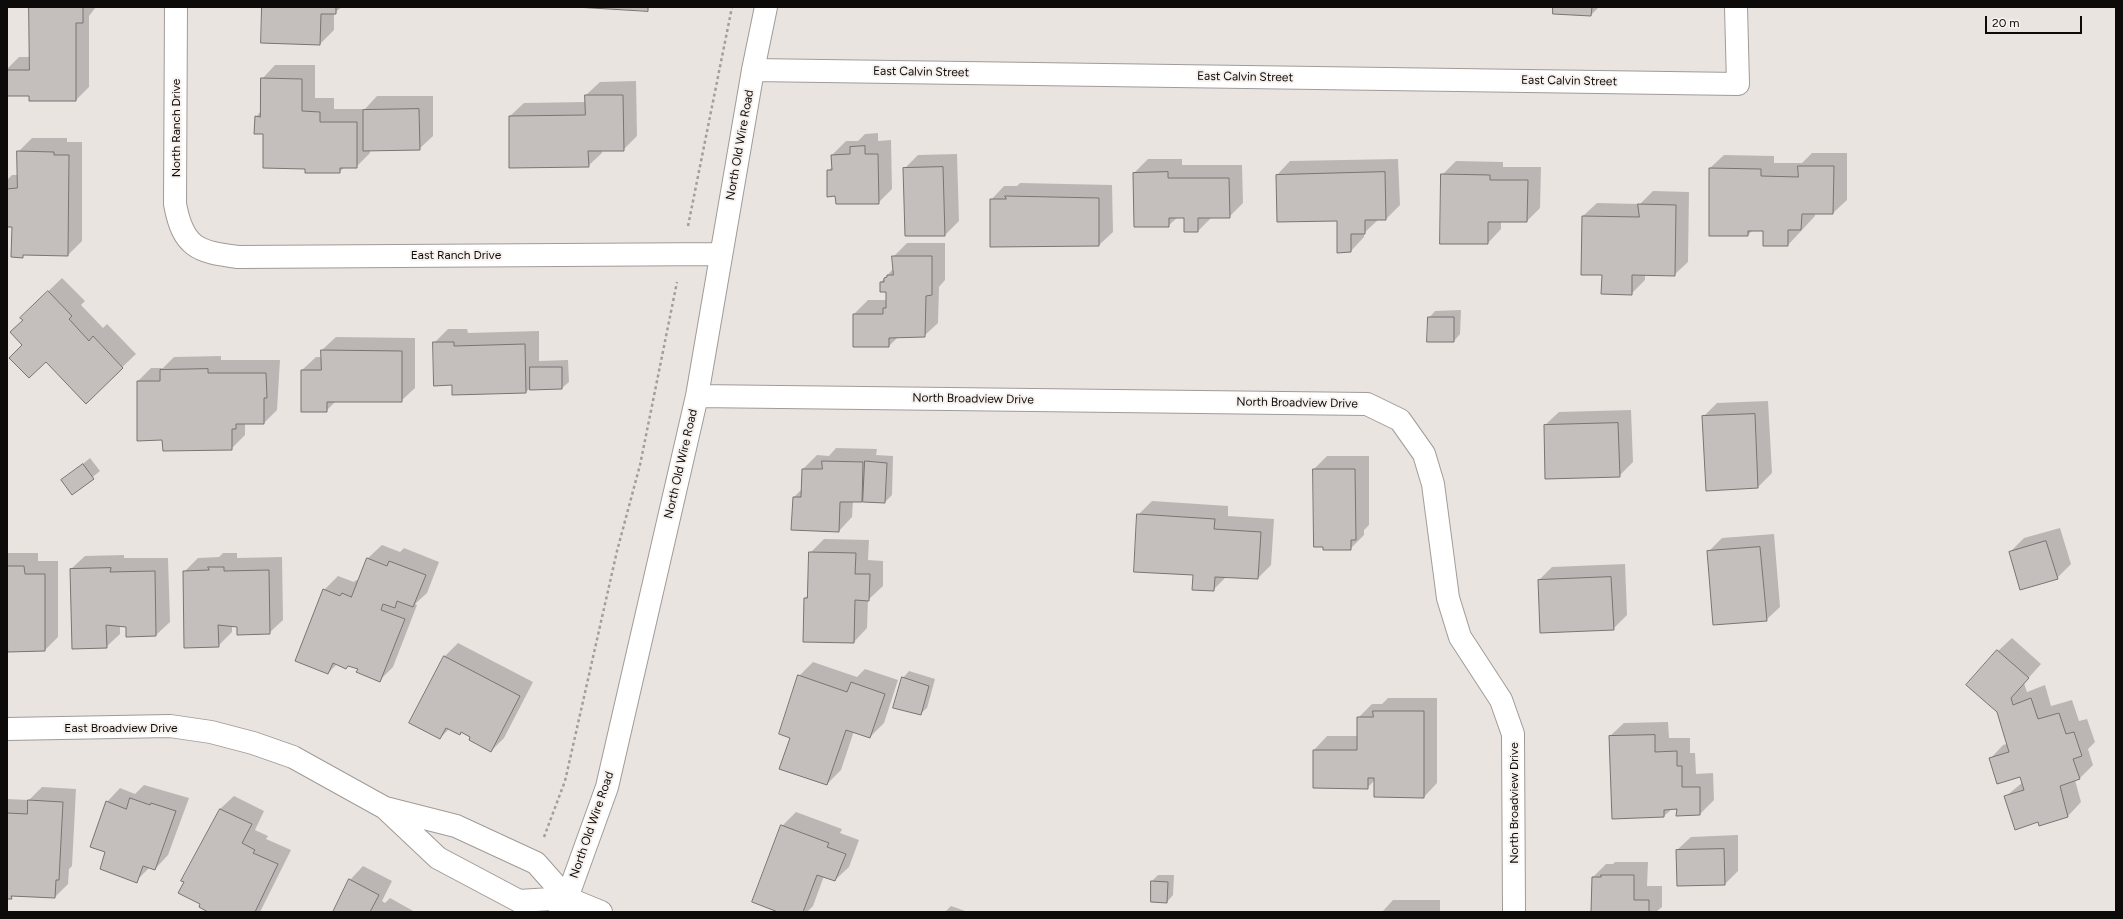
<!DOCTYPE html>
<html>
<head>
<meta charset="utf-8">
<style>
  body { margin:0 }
  #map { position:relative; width:2123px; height:919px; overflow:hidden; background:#eae4e1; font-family:Figtree,sans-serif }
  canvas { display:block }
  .frame { position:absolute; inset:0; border:8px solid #0d0b0a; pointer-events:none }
  .scale { position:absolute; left:1985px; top:16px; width:97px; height:18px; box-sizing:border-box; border:2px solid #0d0b0a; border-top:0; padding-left:5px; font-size:12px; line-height:14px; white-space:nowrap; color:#0d0b0a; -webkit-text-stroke:3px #f7f1ee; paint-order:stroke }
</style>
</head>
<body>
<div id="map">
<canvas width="2123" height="919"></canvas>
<div class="frame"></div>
<div class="scale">20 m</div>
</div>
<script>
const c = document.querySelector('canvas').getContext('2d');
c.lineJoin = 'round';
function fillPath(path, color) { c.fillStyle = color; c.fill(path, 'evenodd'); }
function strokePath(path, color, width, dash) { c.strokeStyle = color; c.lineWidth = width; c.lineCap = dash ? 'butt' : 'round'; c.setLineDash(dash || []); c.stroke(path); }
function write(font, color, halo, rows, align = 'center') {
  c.font = font + ' Figtree,sans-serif'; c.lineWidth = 4; c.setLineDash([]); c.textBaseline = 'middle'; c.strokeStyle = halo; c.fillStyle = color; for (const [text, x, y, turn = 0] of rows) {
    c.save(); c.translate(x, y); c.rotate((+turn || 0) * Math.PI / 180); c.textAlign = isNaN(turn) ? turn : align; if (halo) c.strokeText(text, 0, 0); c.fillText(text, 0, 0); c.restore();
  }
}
fillPath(new Path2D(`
  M30,7H96L89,16V87L76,100L30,95H7V69L19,57H30Z
  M263,7H342L334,13V30L320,44Z
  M1554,7H1599L1591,15Z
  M275,65H315V98H334V109H365L377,96H433V136L419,149L370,150V153L356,167H345L339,172L306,168L264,133L256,117L261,111L262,79Z
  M636,81L637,136L623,150H602V153L588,166L510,116L524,103L586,102V95L600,82Z
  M878,133V141L891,140L892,189L878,203L836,195L828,171L833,166L832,155L846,141H858L865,134Z
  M32,138H67V142H82V241L68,255L24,254L22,257L13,226H7V180L12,175H18V152Z
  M1812,153H1847V200L1833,213H1815V216L1788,245L1764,230H1753L1748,235L1710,168L1724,155L1774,156V163H1802Z
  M957,154L959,221L945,235L904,169L918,155Z
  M1148,159H1182V165H1242L1243,203L1229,217H1212L1198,231L1185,217H1178L1168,226L1134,173Z
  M1398,159L1400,205L1386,219H1379L1364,233V237L1351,251L1338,220L1277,175L1290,161Z
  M1456,161L1503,162V167H1541L1540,208L1527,221H1501V229L1488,243L1442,175Z
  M1020,183L1112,185L1113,232L1099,245L991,200L1004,186H1017Z
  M1653,191L1689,192L1688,262L1674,275L1645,274V280L1631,294L1603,274L1583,216L1597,203L1640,204Z
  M907,243H945V280L939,287L938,323L924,336H899L889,346H854V314L868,300H887V291L881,282L893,269V257Z
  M62,278L85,301L81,305L103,328L107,324L136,354L86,402L46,361L23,345L24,320L35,304Z
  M1461,310L1460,334L1454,341L1429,318L1435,311Z
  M448,329H467L468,333L539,331V361L568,360L569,382L562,388L531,387L526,392L453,384L434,343Z
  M336,337L415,338V388L401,401H336L326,411L302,370L316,357H322V350Z
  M221,356V360H280L277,410L264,423H245V435L231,449L163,439L138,381L151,368H163L174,357Z
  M1768,401L1772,473L1758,487L1703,417L1717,403Z
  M1631,410L1633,462L1619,476L1545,425L1559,412Z
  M836,448L877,449L876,455L893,456L892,495L885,502L865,499L862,501H853L852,517L839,531L794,497L803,488V469L817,455L829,456Z
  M1327,456H1369V525L1364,530V535L1350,549L1314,469Z
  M90,458L100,471L73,493L63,480Z
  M1152,501L1228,506V516L1274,519L1271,565L1258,578L1227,576L1213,590L1194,574L1138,515Z
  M2060,528L2071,564L2057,578L2010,552L2024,538Z
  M1774,534L1780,607L1766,620L1708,552L1722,538Z
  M824,539L869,540L868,560L883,561V586L868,600L867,628L854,642L805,598L809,595L810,553Z
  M382,545L400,552L404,548L439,562L427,593L415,604L417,605L393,667L380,680L349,665L337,664L328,673L324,590L338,576L354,582L356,580L359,581L368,558Z
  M7,553H38V561H58V637L45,650L7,636Z
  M223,553H237V558L282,557L283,620L269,633L232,625V632L218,646L184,572L198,558L219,557Z
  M124,555V558H168L170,622L156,635L120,625V634L106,647L71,569L85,556Z
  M1625,564L1627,615L1613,629L1539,580L1552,567Z
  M2012,638L2041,664L2024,683L2027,692L2045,685L2051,706L2072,700L2079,721L2087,719L2095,742L2088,749L2093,765L2080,778L2075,780L2081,802L2068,816L2040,825L2039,821L2005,797L2023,782L2021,776L1990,759L2003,745L2007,744L1998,651Z
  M458,643L533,682L504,738L491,751L462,731L459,734L449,729L440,738L445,656Z
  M813,662L857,677L865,669L898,680L884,723L870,737L854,731L841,770L827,784L791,738L799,676Z
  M909,671L935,679L927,708L920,714L903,678Z
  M1388,698H1437V783L1424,797L1375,780L1367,788L1314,750L1327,736H1358V718L1372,704H1382Z
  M1668,722L1669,738H1690V753H1695L1696,774L1713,773L1714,800L1700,814L1672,809L1664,816L1610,736L1624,723Z
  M144,785L189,798L168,855L155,869L150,867L136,881L107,851V802L120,788L135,794Z
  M42,787L76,789L72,866L69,869L68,884L55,897L14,895L11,898H7V799L29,800Z
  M234,796L264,811L255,830L268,836L266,839L291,850L260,912H210L202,904L220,809Z
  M796,812L842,829L840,833L859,840L849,867L835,880L824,876L813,906L807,912H780L782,826Z
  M1738,835V871L1725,884L1677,850L1691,837Z
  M1615,862H1648L1647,886H1662V907L1656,912H1592L1593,877L1606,864H1613Z
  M363,866L392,881L382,901L385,903L390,898L415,912H334L350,880Z
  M1158,875H1174L1173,895L1167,902L1152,881Z
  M1393,900H1440V912H1382Z
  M951,906L968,912H945Z`), '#0003');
const building = new Path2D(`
  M29,7H83V23H76V101H29V96H7V70H29Z
  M262,7H336V14H321L320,45L261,43Z
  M576,7H648V11Z
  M1553,7H1592L1591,16L1553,14Z
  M261,78L302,79V111L320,112V122H357V168H340V173H305V169L263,168V134H254L255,116L260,117Z
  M585,95H623L624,151H588L589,167L509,168V116L585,115Z
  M419,109L420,150L363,151V110Z
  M865,146V154H878L879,204H836L835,196L827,197V170H832L831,155L850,154V147Z
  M17,151L54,152V155H69L68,256L23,255V258L11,257L12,227H7V189L17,188Z
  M1798,166H1834L1833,214H1802L1801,230H1788V246H1763V231H1748V236H1709V168L1761,169V176L1798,177Z
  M943,167L945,236H905L903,168Z
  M1168,172V178H1229L1230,218H1198V232H1184V218H1169V227H1134L1133,173Z
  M1385,172L1386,220H1365V234H1351V252L1337,253V221L1277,222L1276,175Z
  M1441,174L1490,175V180H1528L1527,222H1488V244H1440Z
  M1005,196L1099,198V246L990,247V199H1006Z
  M1638,204L1676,205L1675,276L1632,275V295L1601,294L1602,275H1581L1582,216L1639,217Z
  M892,256H932V295L926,296L925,337L889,338V347H853V314H883V308H886V292H880V282H884V278L887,277V275H893Z
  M48,291L72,316L69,319L89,341L93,336L123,368L86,404L46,362L29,378L9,358L22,345L10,332L23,320L20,318Z
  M1428,317H1454V342H1427Z
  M433,342H454V346L525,344L526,393L452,395V385L434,386Z
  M321,350L402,351V402H327V412H301V370H321Z
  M530,367H562V389L530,390Z
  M208,369V373H266L267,398H264V424H236V429H232V450L163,451L162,440L137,441V381H160V370Z
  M1755,414L1758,488L1706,491L1702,416Z
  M1618,423L1620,477L1545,479L1544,425Z
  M822,461L863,462L862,502H840L839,532L791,530L793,497H801L802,469H822Z
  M865,461L887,463L885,503L863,502Z
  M83,464L94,479L72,495L61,480Z
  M1313,469H1355L1356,540H1351V550H1323V547H1314Z
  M1137,514L1215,519L1214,529L1261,532L1258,579L1215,577L1214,591L1192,590L1193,575L1134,572Z
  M2046,541L2058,579L2020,590L2009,552Z
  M1760,547L1767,621L1713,625L1707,551Z
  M809,552L856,553L855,574H870L869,601L855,600L854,643L803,642L804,598H807Z
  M367,558L387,566L389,561L426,575L413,607L397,601L395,608L383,604L381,610L405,619L380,682L356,672L358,669L348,666L346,669L333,663L328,674L295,661L323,589L340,596L342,593L351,597Z
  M7,566H24L25,574H45V651L8,652Z
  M208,567H224V571L269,570L270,634L237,635V627L218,625L219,647L184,648L183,571L209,570Z
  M111,568L110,572L155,571L156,636L126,637V627L106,625L107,648L72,649L70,569Z
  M1611,577L1614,630L1540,633L1538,580Z
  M1997,650L2029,678L2011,698L2013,705L2031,698L2038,719L2059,713L2066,734L2074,732L2082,756L2073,759L2080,779L2060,786L2068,817L2039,826L2038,822L2015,830L2004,796L2024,790L2020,777L1997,784L1989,758L2009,752L1997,712L1966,685Z
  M444,656L520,696L491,752L469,740L470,737L461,732L460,735L446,728L440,739L409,723Z
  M798,675L847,692L851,682L885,694L870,738L846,730L827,785L779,769L790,738L779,734Z
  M902,677L929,686L921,715L893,708Z
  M1373,711H1424V798L1374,797V778H1368V789L1313,788V750H1357V717H1373Z
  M1655,735V752L1677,751V766H1682V787H1700V815L1676,816L1677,809L1664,810V817L1612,819L1609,736Z
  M130,798L150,805L151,803L176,811L155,870L143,866L137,883L100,869L105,852L90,847L106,801L126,809Z
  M28,800L63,802L59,880H56L55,898L11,896L12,899H7V813L27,814Z
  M220,809L252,824L242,843L255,850L253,853L278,864L255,912H208L199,907L200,904L178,893L184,882L181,881Z
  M781,825L829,843L827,847L846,854L835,881L817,875L803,912H778L752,902Z
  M1724,849L1725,885L1677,886L1676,850Z
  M1601,875H1634V900H1649V912H1591L1592,877H1601Z
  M349,879L379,895L370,912H333Z
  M1151,881L1168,882L1167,903L1151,902Z`);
fillPath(building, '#c4bebc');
strokePath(building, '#797371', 1);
const minor = new Path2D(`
  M176,7L175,204C183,247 197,252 238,257L721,254
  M753,70L1738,84L1736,7
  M697,396L1367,404L1400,420L1424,454L1433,484L1448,598L1460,637L1501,700L1513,734L1514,912
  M7,729L170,726L211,732L253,743L293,757L385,808
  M567,898L536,863L456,826L385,808L438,858L519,901L567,898L601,912
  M560,912L567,898L607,787L697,396L753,70L766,7`);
strokePath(minor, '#a19b98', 24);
strokePath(new Path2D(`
  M688,226L732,7
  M544,837L565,781L617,551L640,465L677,282`), '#a29e9b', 2.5, [3, 3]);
strokePath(minor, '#fff', 22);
write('12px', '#0d0b0a', '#f7f1ee', [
  ["East Calvin Street",921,72,1],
  ["East Calvin Street",1245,77,1],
  ["East Calvin Street",1569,81,1],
  ["North Ranch Drive",176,128,-90],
  ["North Old Wire Road",740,145,-80],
  ["East Ranch Drive",456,255],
  ["North Broadview Drive",973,399,1],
  ["North Broadview Drive",1297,403,1],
  ["North Old Wire Road",681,464,-77],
  ["East Broadview Drive",121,728],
  ["North Broadview Drive",1514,803,-90],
  ["North Old Wire Road",592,825,-71]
]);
</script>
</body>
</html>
